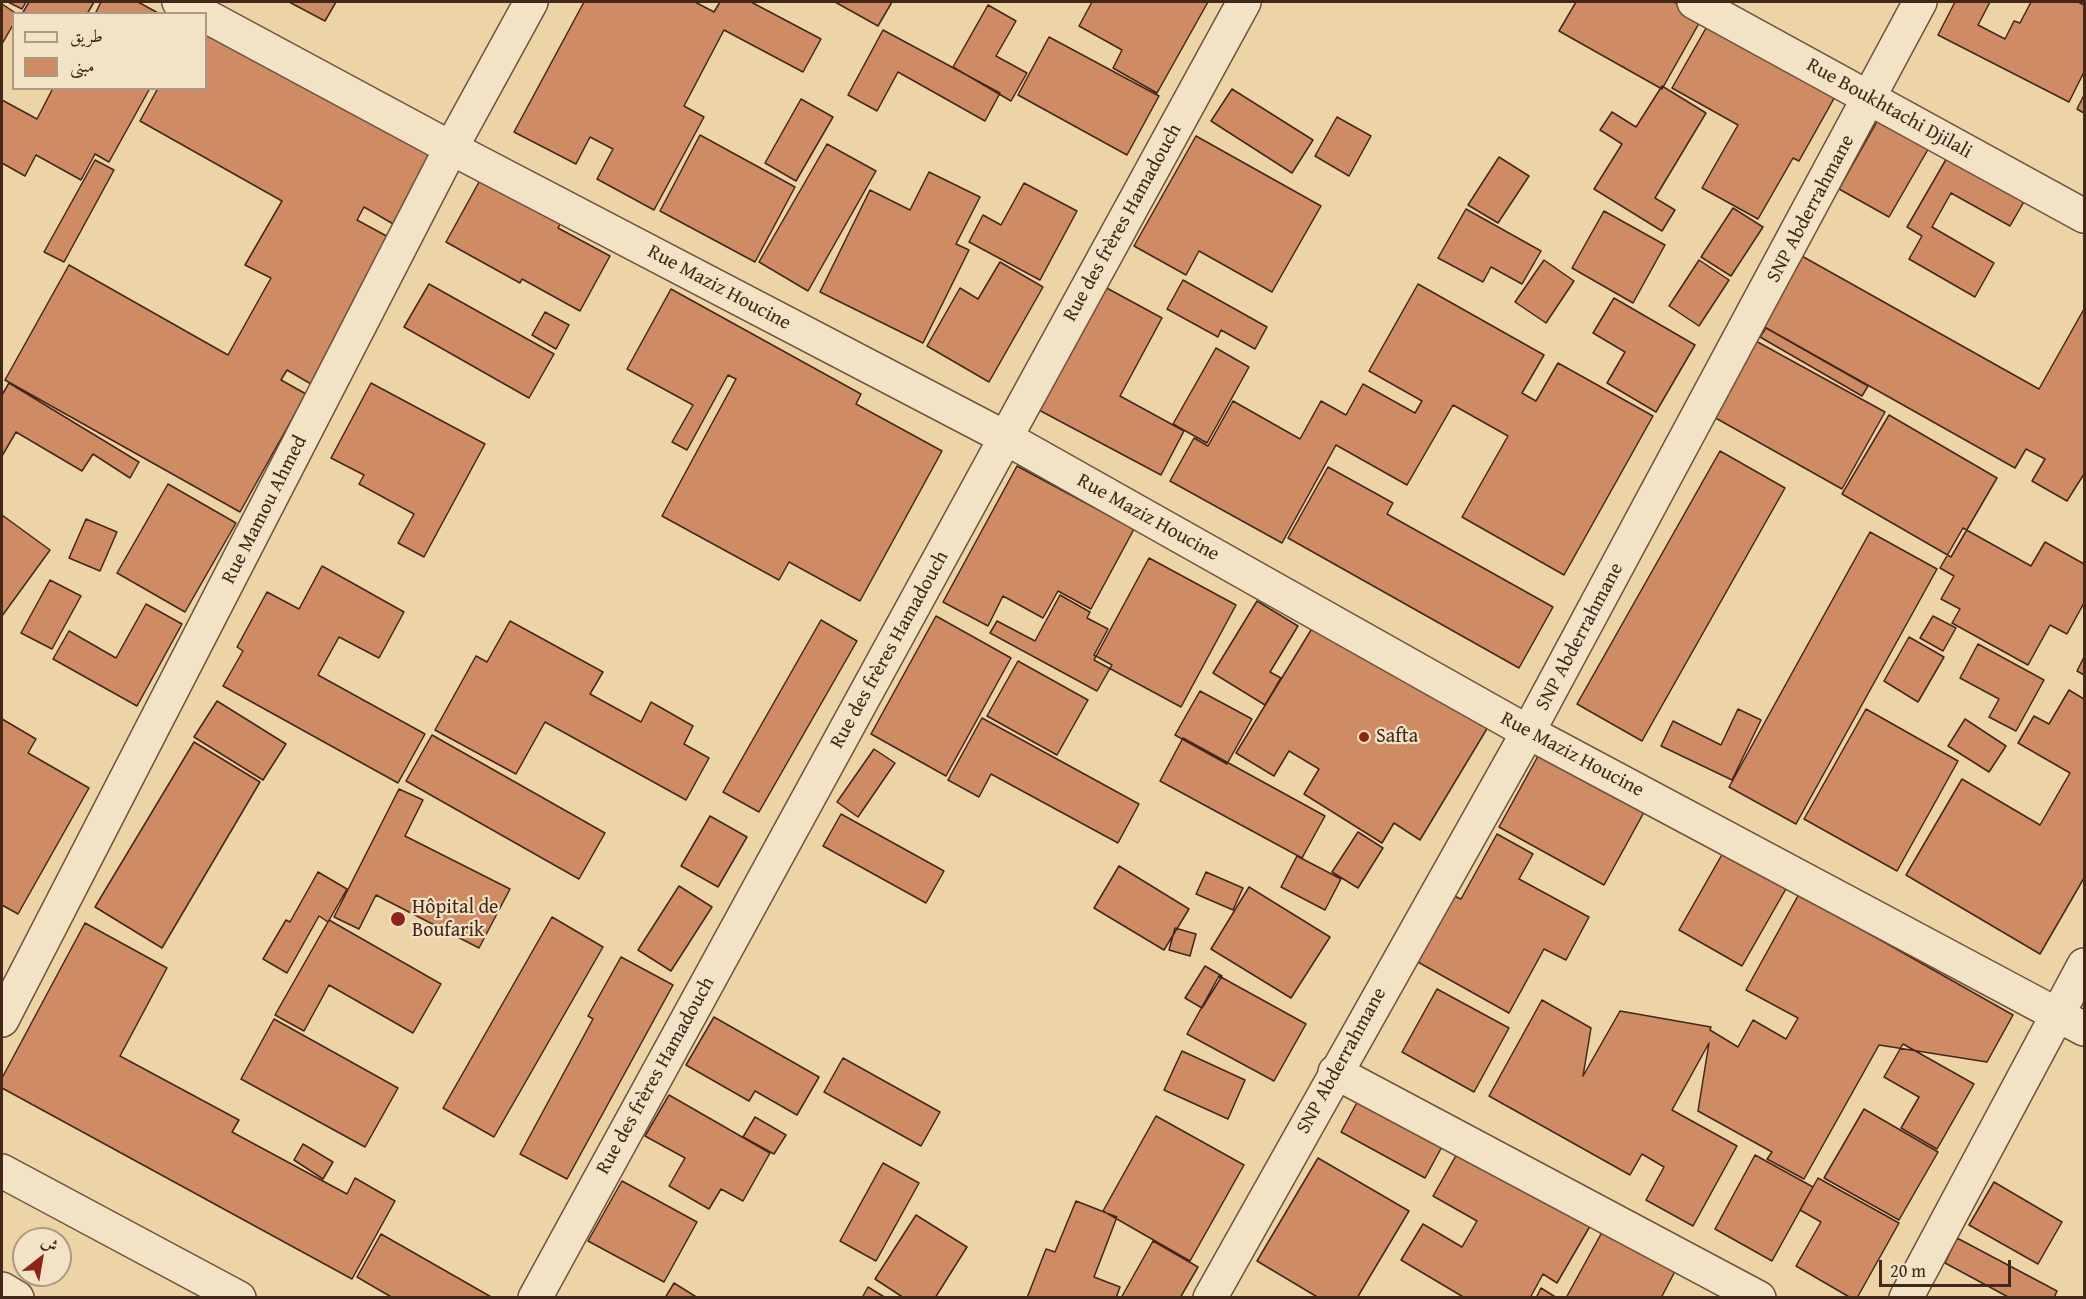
<!DOCTYPE html>
<html>
<head>
<meta charset="utf-8">
<style>
  body { margin:0 }
  #map { position:relative; width:2086px; height:1299px; overflow:hidden; background:#edd4a7; font-family:"Gentium Book Plus",Amiri,serif }
  canvas { display:block }
  .frame { position:absolute; inset:0; border:3px solid #44271b; pointer-events:none }
  .legend { position:absolute; left:12px; top:12px; width:195px; height:78px; box-sizing:border-box; background:#f3e3c6; border:2px solid #ad9882; margin:0; padding:8px 10px; list-style:none; font-size:18px; color:#44271b }
  .legend li { display:flex; align-items:center; gap:12px; height:30px }
  .legend b { width:30px; border:2px solid #ad9882 }
  .north { position:absolute; left:12px; top:1227px; width:60px; height:60px; box-sizing:border-box; background:#f3e3c6; border:2px solid #ad9882; border-radius:50%; rotate:31deg; font-size:16px; font-weight:700; line-height:24px; text-align:center; color:#44271b }
  .north::after { content:''; display:block; margin:auto; width:21px; height:27px; background:#8f2418; clip-path:polygon(50% 0,100% 100%,50% 72%,0 100%) }
  .scale { position:absolute; left:1879px; top:1260px; width:132px; height:27px; box-sizing:border-box; border:3px solid #44271b; border-top:0; padding-left:8px; font-size:18px; line-height:21px; white-space:nowrap; color:#44271b; -webkit-text-stroke:4px #f3e3c6; paint-order:stroke }
</style>
</head>
<body>
<div id="map">
<canvas width="2086" height="1299"></canvas>
<div class="frame"></div>
<ul class="legend">
<li><b style="height:8px;background:#f3e3c6"></b>طريق</li>
<li><b style="height:16px;background:#cf8b64"></b>مبنى</li>
</ul>
<div class="north">ش</div>
<div class="scale">20 m</div>
</div>
<script>
const c = document.querySelector('canvas').getContext('2d');
c.lineJoin = 'round';
function fillPath(path, color) { c.fillStyle = color; c.fill(path, 'evenodd'); }
function strokePath(path, color, width, dash) { c.strokeStyle = color; c.lineWidth = width; c.lineCap = dash ? 'butt' : 'round'; c.setLineDash(dash || []); c.stroke(path); }
function write(font, color, halo, rows, align = 'center') {
  c.font = font + ' "Gentium Book Plus",serif'; c.lineWidth = 4.5; c.setLineDash([]); c.textBaseline = 'middle'; c.strokeStyle = halo; c.fillStyle = color; for (const [text, x, y, turn = 0] of rows) {
    c.save(); c.translate(x, y); c.rotate((+turn || 0) * Math.PI / 180); c.textAlign = isNaN(turn) ? turn : align; if (halo) c.strokeText(text, 0, 0); c.fillText(text, 0, 0); c.restore();
  }
}
const building = new Path2D(`
  M8,2H26L22,9Z
  M29,2H94L87,14H22Z
  M101,2H138L160,14H95Z
  M289,2H336L325,21Z
  M584,2H695L714,12L720,2H751L821,39L803,72L724,30L684,106L704,117L654,210L597,179L613,149L590,137L576,164L514,132Z
  M835,2H892L878,26Z
  M1092,2H1208L1157,93L1113,68L1122,50L1079,26Z
  M1576,2H1674L1702,18L1662,89L1559,31Z
  M1955,2H1990L1978,25L2005,39L2014,21L2020,23L2031,2H2078L2084,5V72L2069,102L1938,35Z
  M2,4L17,14H14V23L2,44Z
  M988,5L1016,21L996,56L1027,73L1011,101L953,67Z
  M1714,14L1841,86L1799,161L1793,158L1758,219L1702,188L1738,125L1672,88Z
  M206,26L434,154L395,225L364,207L357,220L392,239L311,384L287,370L281,380L306,394L240,512L5,380L69,265L228,355L271,278L245,265L282,201L140,121L158,88H206Z
  M883,30L1000,93L985,121L898,72L877,111L848,95Z
  M1049,37L1159,96L1127,155L1018,95Z
  M1662,86L1706,113L1655,198L1675,210L1662,231L1594,189L1622,144L1600,130L1612,112L1636,127Z
  M53,88H150L109,162L95,154L81,180L36,155L25,176L2,163V100L37,119Z
  M1232,89L1313,140L1292,173L1211,121Z
  M2084,95V113L2077,109Z
  M801,99L833,117L796,181L765,163Z
  M1883,111L1934,139L1889,217L1839,189Z
  M1337,117L1371,136L1349,176L1315,156Z
  M700,135L795,187L755,262L660,211Z
  M1196,136L1321,206L1272,292L1199,251L1186,275L1134,246Z
  M827,144L876,171L808,291L759,262Z
  M1948,156L2025,200L2010,226L1951,193L1932,227L1994,263L1975,297L1909,259L1922,236L1907,227Z
  M1499,157L1529,176L1498,223L1468,205Z
  M95,160L114,170L64,262L44,252Z
  M929,172L980,197L956,244L969,250L923,343L820,292L870,190L910,210Z
  M484,173L564,217L558,228L610,256L580,311L522,279L520,283L446,242Z
  M1024,183L1077,211L1040,280L969,242L983,215L1001,225Z
  M1733,208L1763,227L1731,276L1701,257Z
  M1466,209L1541,251L1522,284L1491,267L1483,282L1438,258Z
  M1604,211L1665,245L1633,303L1572,268Z
  M1800,255L2039,389L2084,309V474L2067,501L2032,481L2045,459L2026,449L2015,468L1761,325Z
  M1544,260L1574,281L1546,323L1515,302Z
  M1699,260L1729,280L1699,326L1669,306Z
  M1000,262L1043,287L989,382L927,346L960,288L978,299Z
  M1183,280L1267,327L1255,349L1221,330L1218,337L1167,309Z
  M429,284L554,354L529,398L404,327Z
  M1418,284L1544,355L1522,393L1536,401L1558,363L1653,416L1564,575L1462,517L1508,436L1453,405L1407,485L1336,445L1282,543L1170,481L1194,438L1208,446L1233,401L1300,439L1321,401L1346,415L1363,384L1415,413L1422,401L1369,371Z
  M1103,286L1162,318L1120,396L1184,431L1161,475L1037,409Z
  M671,289L861,394L856,404L942,451L860,601L789,562L779,580L662,516L736,379L728,375L687,450L672,442L693,405L627,369Z
  M1614,298L1695,345L1656,412L1607,383L1625,352L1593,333Z
  M545,312L569,325L556,349L532,335Z
  M1766,328L1868,386L1862,396L1760,337Z
  M1754,340L1885,412L1842,489L1712,416Z
  M1216,348L1249,367L1207,443L1173,424Z
  M9,383L139,462L130,478L93,454L82,471L16,432L2,456V395Z
  M371,383L485,444L424,557L398,543L414,514L359,484L364,475L331,458Z
  M1889,415L1997,478L1951,557L1842,494Z
  M1720,451L1785,488L1642,741L1577,704Z
  M1017,466L1134,529L1091,609L1058,591L1043,618L1003,596L988,626L943,602Z
  M1328,467L1393,503L1387,514L1553,607L1519,668L1288,538Z
  M168,484L236,523L185,612L117,573Z
  M2,515L50,550L2,616Z
  M86,519L117,532L100,571L69,558Z
  M1963,528L2031,566L2045,542L2084,564V603L2067,634L2050,625L2028,665L1952,623L1960,609L1941,599L1954,576L1940,568Z
  M1870,532L1937,569L1796,824L1729,787Z
  M1149,558L1236,605L1181,707L1094,660Z
  M322,566L404,612L379,658L339,637L318,675L425,734L398,783L223,686L243,651L237,647L267,592L299,609Z
  M50,580L81,596L52,649L21,633Z
  M1060,595L1090,612L1087,618L1108,629L1094,655L1112,665L1097,691L990,633L997,621L1035,641Z
  M1257,601L1298,626L1270,672L1281,678L1265,705L1213,673Z
  M146,604L182,624L137,706L53,659L69,631L116,658Z
  M936,616L1011,658L946,776L871,734Z
  M1933,616L1956,628L1943,651L1920,638Z
  M1319,617L1491,722L1420,840L1394,823L1382,843L1304,794L1319,769L1289,751L1274,776L1236,753Z
  M821,620L857,641L759,812L723,792Z
  M510,621L603,672L590,694L641,722L651,702L693,726L684,744L709,758L686,800L545,722L516,774L435,730L476,656L487,662Z
  M1909,637L1944,657L1918,702L1884,681Z
  M1978,644L2044,680L2016,731L1989,717L1999,699L1960,678Z
  M2084,657V675L2077,671Z
  M1018,661L1088,700L1057,755L987,716Z
  M2069,690L2084,699V878L2040,954L1906,875L1962,779L2040,825L2070,773L2018,743L2034,716L2049,724Z
  M1200,691L1252,719L1227,764L1175,735Z
  M217,701L286,744L263,780L194,737Z
  M1738,709L1761,720L1732,780L1661,746L1673,721L1721,745Z
  M1866,709L1958,761L1897,871L1804,819Z
  M982,718L1139,804L1118,843L991,774L979,797L948,780Z
  M2,719L36,739L28,753L89,788L18,914L2,905Z
  M1965,719L2006,746L1989,772L1948,746Z
  M432,735L605,833L579,879L406,781Z
  M1183,738L1325,816L1302,858L1160,781Z
  M194,742L260,782L162,948L95,907Z
  M1543,747L1648,805L1604,885L1499,827Z
  M874,749L895,763L858,817L837,802Z
  M399,789L423,800L405,836L510,889L479,948L376,895L359,929L334,917Z
  M841,814L944,871L926,903L823,846Z
  M710,816L747,837L718,887L681,866Z
  M1358,832L1383,848L1358,888L1332,872Z
  M1497,834L1533,854L1519,879L1589,917L1566,960L1544,949L1509,1013L1416,961L1452,895L1461,899Z
  M1724,851L1787,887L1742,966L1679,930Z
  M1297,856L1341,879L1325,910L1281,887Z
  M1119,866L1189,909L1164,950L1094,908Z
  M318,872L347,889L328,922L319,916L287,973L263,959L286,920L290,922Z
  M1206,872L1243,888L1233,910L1196,894Z
  M679,886L712,907L671,971L638,950Z
  M1249,887L1330,937L1291,998L1211,949Z
  M1799,894L2013,1015L1987,1062L1879,1045L1804,1179L1767,1159L1772,1152L1698,1111L1709,1043L1672,1110L1737,1146L1693,1226L1646,1200L1664,1167L1642,1154L1630,1175L1489,1096L1542,1000L1591,1028L1583,1076L1620,1011L1711,1027L1710,1030L1738,1047L1753,1020L1786,1039L1798,1018L1746,990Z
  M552,917L603,947L494,1137L443,1108Z
  M329,920L441,984L413,1033L329,985L304,1031L275,1015Z
  M85,923L167,968L120,1056L239,1120L232,1132L347,1194L355,1178L395,1201L352,1279L2,1088V1078Z
  M1175,928L1196,934L1190,956L1169,950Z
  M621,957L673,985L567,1179L520,1154L593,1019L588,1016Z
  M1205,966L1222,976L1202,1008L1185,998Z
  M1219,976L1306,1024L1274,1081L1187,1034Z
  M1437,989L1509,1028L1474,1092L1402,1052Z
  M714,1017L819,1077L797,1115L755,1091L749,1101L686,1065Z
  M274,1019L398,1088L365,1147L241,1079Z
  M1903,1044L1974,1084L1937,1149L1901,1128L1919,1097L1884,1077Z
  M1182,1051L1245,1080L1228,1119L1164,1090Z
  M843,1058L940,1112L921,1146L824,1092Z
  M669,1095L770,1153L743,1201L721,1189L709,1209L669,1186L685,1158L645,1136Z
  M1360,1097L1444,1143L1425,1178L1341,1132Z
  M1864,1109L1938,1152L1899,1220L1824,1178Z
  M1156,1116L1244,1165L1190,1261L1103,1211Z
  M755,1117L786,1135L774,1154L743,1137Z
  M303,1144L333,1162L323,1179L294,1160Z
  M1462,1145L1593,1221L1557,1283L1543,1274L1530,1298H1465L1401,1260L1423,1224L1462,1247L1477,1221L1433,1196Z
  M1755,1155L1813,1187L1772,1261L1715,1229Z
  M1318,1158L1409,1211L1357,1298H1319L1257,1261Z
  M883,1163L919,1183L876,1261L840,1241Z
  M1818,1178L1899,1223L1857,1298H1851L1796,1266L1821,1222L1800,1210Z
  M622,1181L697,1222L664,1282L588,1241Z
  M1994,1182L2062,1222L2038,1264L1969,1225Z
  M1076,1201L1117,1217L1094,1277L1120,1287L1116,1298H1027L1046,1249L1055,1252Z
  M916,1215L967,1247L935,1298H904L875,1279Z
  M1607,1223L1680,1262L1661,1298H1566Z
  M381,1234L493,1298H393L357,1277Z
  M1957,1238L2057,1291L2054,1298H2010L1945,1263Z
  M1153,1241L1198,1267L1180,1298H1121Z
  M674,1283L698,1298H665Z
  M868,1287L886,1298H862Z
  M1541,1288L1557,1298H1536Z`);
fillPath(building, '#cf8b64');
strokePath(building, '#44271b', 1.5);
const minor = new Path2D(`
  M179,2L201,14
  M1694,2L2084,216
  M206,16L451,148L1006,438L1528,732L2084,1029
  M2,1020L451,148L531,2
  M1335,1072L1759,1298
  M535,1298L1244,2
  M1210,1298L1528,732L1920,2
  M1906,1298L2084,965`);
const tertiary = new Path2D(`
  M2,1171L239,1298
  M2,1289L17,1298`);
strokePath(minor, '#6e523e', 36);
strokePath(tertiary, '#6e523e', 36);
strokePath(minor, '#f3e3c6', 33);
strokePath(tertiary, '#f3e3c6', 33);
for (const [x, y, r, color] of [
  [1364,737,6,"#8f2418"],
  [398,919,8,"#8f2418"]
]) { const dot = new Path2D(); dot.arc(x, y, r, 0, 2 * Math.PI); c.fillStyle = color; c.fill(dot); strokePath(dot, '#f3e3c6', 2); }
write('20px', '#44271b', '#f3e3c6', [
  ["Rue Boukhtachi Djilali",1889,109,29],
  ["SNP Abderrahmane",1811,209,-62],
  ["Rue des frères Hamadouch",1123,223,-61],
  ["Rue Maziz Houcine",719,288,28],
  ["Rue Mamou Ahmed",265,510,-63],
  ["Rue Maziz Houcine",1148,518,29],
  ["SNP Abderrahmane",1580,637,-62],
  ["Rue des frères Hamadouch",890,650,-61],
  ["Rue Maziz Houcine",1572,755,28],
  ["SNP Abderrahmane",1342,1061,-61],
  ["Rue des frères Hamadouch",656,1076,-61]
]);
write('20px', '#44271b', '#f3e3c6', [
  ["Safta",1376,737],
  ["Hôpital de",412,908],
  ["Boufarik",412,931]
], 'left');
</script>
</body>
</html>
